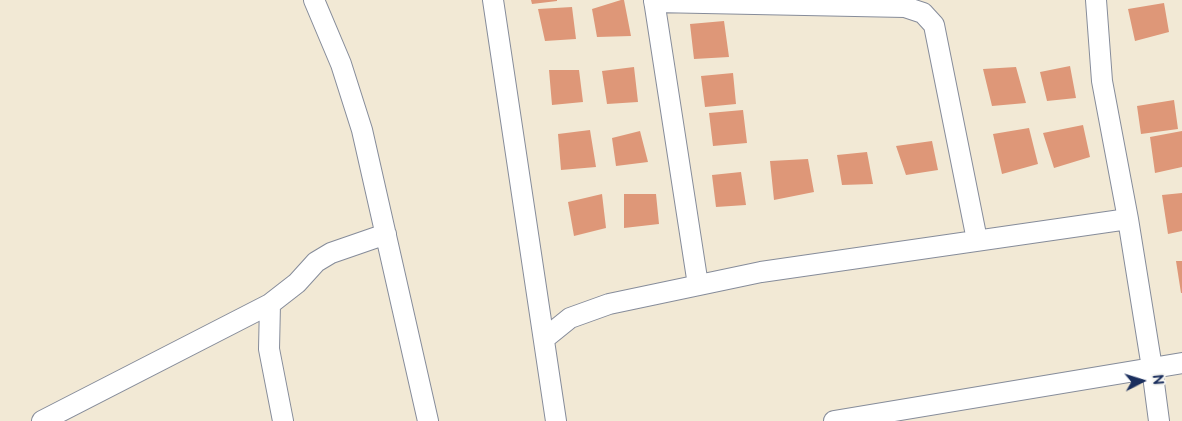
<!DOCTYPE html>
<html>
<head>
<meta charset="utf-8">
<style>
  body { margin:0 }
  #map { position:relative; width:1182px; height:421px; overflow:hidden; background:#f2e9d5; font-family:"Balsamiq Sans",sans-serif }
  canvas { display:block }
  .north { position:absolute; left:1117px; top:356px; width:50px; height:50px; -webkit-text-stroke:4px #f6f6f2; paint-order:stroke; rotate:85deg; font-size:14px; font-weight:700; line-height:20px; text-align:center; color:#1b2f5e }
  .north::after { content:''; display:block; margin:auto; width:18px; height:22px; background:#1b2f5e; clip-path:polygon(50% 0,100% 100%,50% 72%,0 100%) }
</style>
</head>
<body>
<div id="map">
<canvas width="1182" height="421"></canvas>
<div class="north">N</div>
</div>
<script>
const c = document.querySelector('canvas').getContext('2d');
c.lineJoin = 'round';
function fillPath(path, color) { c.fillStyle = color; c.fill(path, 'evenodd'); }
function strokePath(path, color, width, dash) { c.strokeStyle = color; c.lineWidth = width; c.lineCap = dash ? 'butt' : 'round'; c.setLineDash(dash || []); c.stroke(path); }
fillPath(new Path2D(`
  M531,0H557V1L532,4Z
  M621,0H624L631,36L597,37L592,9Z
  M1164,3L1169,32L1135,41L1128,9Z
  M572,7L576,39L545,41L538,9Z
  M724,21L729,57L694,59L690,24Z
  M1070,66L1076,98L1047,101L1040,72Z
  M634,67L638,102L607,104L602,71Z
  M1016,67L1026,103L992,106L983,69Z
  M549,70H579L583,102L552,105Z
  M733,73L736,104L705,107L701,76Z
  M1174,100L1178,129L1141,134L1137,106Z
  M743,110L747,143L713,146L709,113Z
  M1083,125L1090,157L1054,168L1043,133Z
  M1029,128L1038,164L1002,174L993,134Z
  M590,130L596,167L561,170L558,134Z
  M640,131L648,162L616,166L612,138Z
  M1182,131V167L1155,173L1150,137Z
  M932,141L938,170L906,175L896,146Z
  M867,152L873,184L842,185L837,155Z
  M808,159L814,192L774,200L770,161Z
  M741,172L746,205L716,207L712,175Z
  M1182,193V231L1168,234L1162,195Z
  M602,194L606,228L574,236L568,202Z
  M624,194H656L659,224L624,228Z
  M1176,261H1182V293H1181Z`), '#de9778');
const minor = new Path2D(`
  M314,0L341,64L362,130L428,421
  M493,0L556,421
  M654,0L698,285
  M1096,0L1102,81L1128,219L1152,368L1159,421
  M654,2L905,7L923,13L934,25L977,240
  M270,304L269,349L283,421
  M544,339L570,318L609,304L761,272L1128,219
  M42,421L270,304L297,283L316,262L331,253L386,234
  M834,421L1182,363`);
strokePath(minor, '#868c9a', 22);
strokePath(minor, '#fff', 20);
</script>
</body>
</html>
